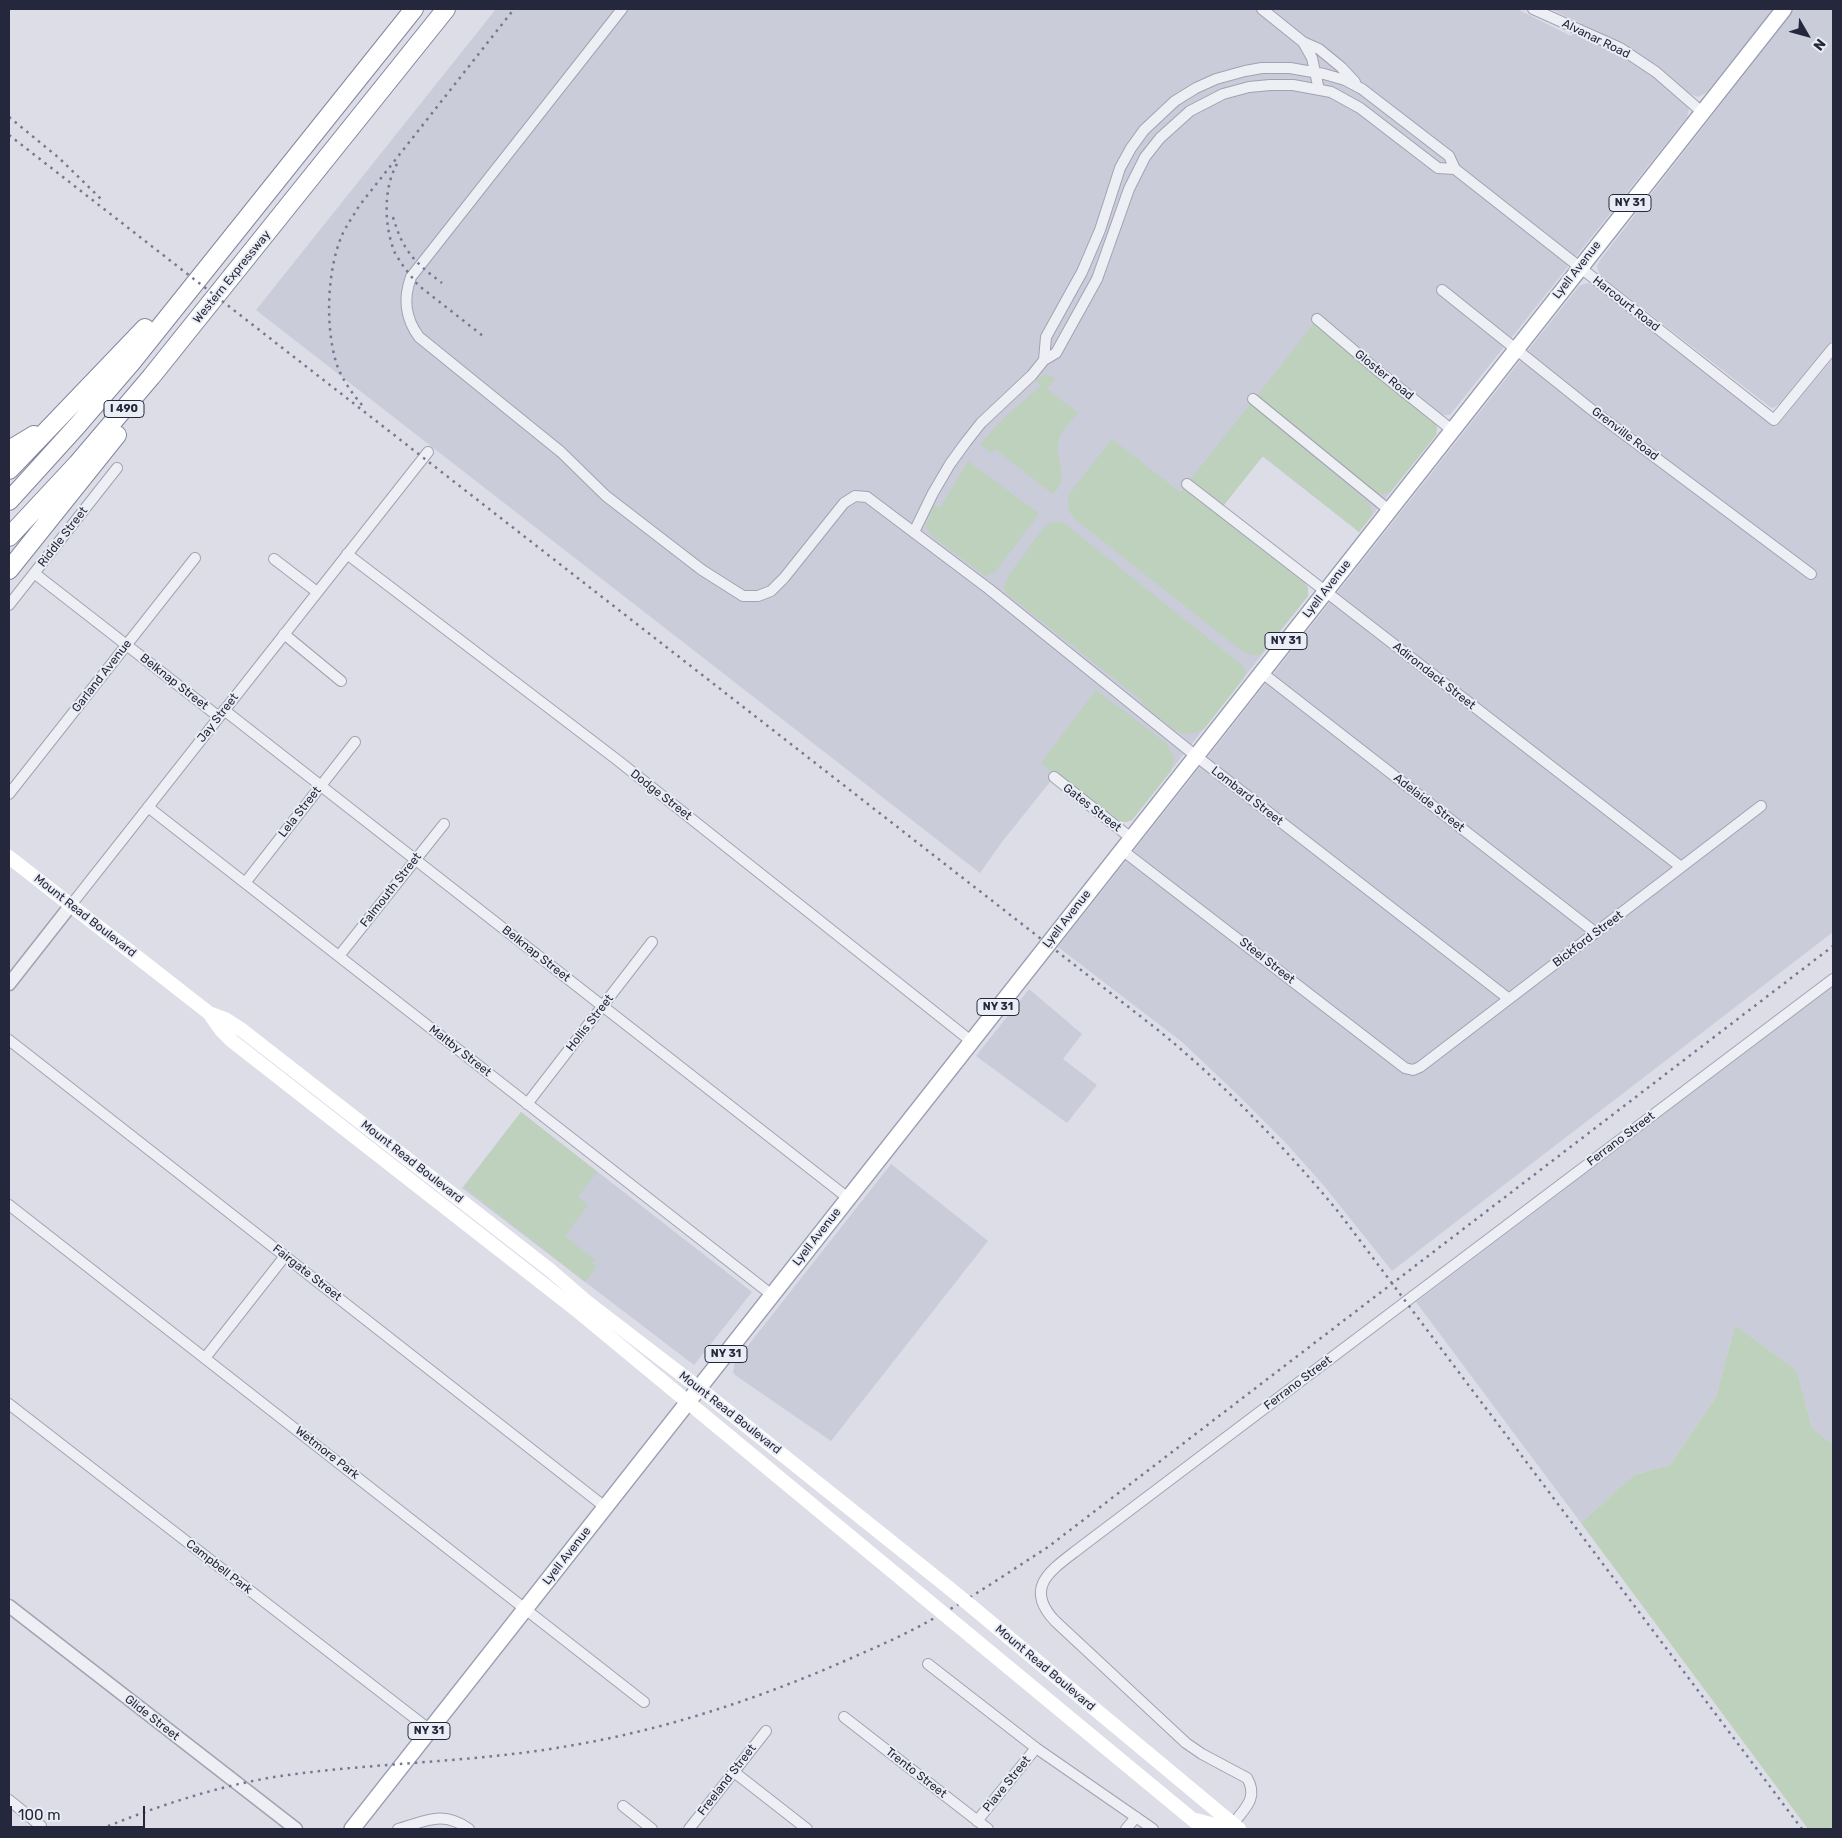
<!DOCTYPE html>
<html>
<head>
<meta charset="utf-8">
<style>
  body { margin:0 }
  #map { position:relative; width:1842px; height:1838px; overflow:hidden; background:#dcdde7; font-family:Rubik,sans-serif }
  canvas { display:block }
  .frame { position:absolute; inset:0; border:10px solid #25283d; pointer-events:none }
  .north { position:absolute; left:1782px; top:10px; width:50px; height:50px; -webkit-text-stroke:4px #ebedf4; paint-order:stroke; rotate:128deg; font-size:14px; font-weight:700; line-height:20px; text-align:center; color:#25283d }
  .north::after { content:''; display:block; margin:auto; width:18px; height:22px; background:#25283d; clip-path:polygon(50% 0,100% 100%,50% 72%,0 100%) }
  .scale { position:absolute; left:10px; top:1806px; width:135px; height:22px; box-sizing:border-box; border:2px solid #25283d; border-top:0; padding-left:6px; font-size:15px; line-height:18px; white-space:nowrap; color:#25283d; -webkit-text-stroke:4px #ebedf4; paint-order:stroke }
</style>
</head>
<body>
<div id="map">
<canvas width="1842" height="1838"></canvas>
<div class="frame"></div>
<div class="north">N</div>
<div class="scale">100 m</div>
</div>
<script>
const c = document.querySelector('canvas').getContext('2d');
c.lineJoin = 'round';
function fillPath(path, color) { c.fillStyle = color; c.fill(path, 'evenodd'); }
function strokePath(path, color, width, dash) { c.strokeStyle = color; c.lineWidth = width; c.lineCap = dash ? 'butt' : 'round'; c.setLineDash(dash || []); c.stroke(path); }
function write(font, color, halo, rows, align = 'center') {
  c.font = font + ' Rubik,sans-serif'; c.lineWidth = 4; c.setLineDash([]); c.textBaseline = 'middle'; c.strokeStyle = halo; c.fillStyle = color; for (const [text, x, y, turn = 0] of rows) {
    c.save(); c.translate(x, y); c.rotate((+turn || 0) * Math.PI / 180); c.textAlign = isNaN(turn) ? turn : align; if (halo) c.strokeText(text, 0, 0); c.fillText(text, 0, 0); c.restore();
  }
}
fillPath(new Path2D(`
  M496,9H1517L1571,36L1581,23L1550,9H1773L1706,93L1698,97L1690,94L1661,70L1640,55L1635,63L1656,79L1688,107L1689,110L1687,117L1450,415H1444L1440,413L1320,316L1315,322L1434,422L1437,427L1436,435L1359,532L1262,456L1217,514L1305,583L1308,588V596L1132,820L1126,822L1120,821L1057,773L1002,842L980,873L256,310Z
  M1795,9H1833V339L1779,404L1773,408L1770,407L1601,276L1598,271L1597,266L1600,260Z
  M1587,283L1593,285L1776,427L1833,358V932L1392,1271L1325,1187L1285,1142L1237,1094L1182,1042L1058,947L1579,286Z
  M1833,986V1444L1812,1428L1797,1371L1735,1325L1716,1397L1670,1465L1634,1475L1581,1523L1416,1302Z
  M1029,989L1082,1034L1063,1059L1097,1085L1067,1123L976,1056Z
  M521,1112L752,1292L694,1365L462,1188Z
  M891,1164L988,1241L831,1441L735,1375L733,1372L735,1362Z`), '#caccd9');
fillPath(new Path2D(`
  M1315,322L1434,422L1437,427L1436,435L1391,491C1385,495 1381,495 1374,492L1257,396Z
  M1046,374L1055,378L1047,389L1078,413C1072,420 1062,430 1059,439C1053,459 1072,476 1053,494L995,449L991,453L980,444L1005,417L1041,386L1036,380Z
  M1251,403L1370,504L1372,515L1359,532L1263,456L1223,506L1190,480Z
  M1112,439L1180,492L1184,488L1305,583L1308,588V596L1261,654C1252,658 1246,652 1238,648L1075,519C1068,511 1067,505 1069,494Z
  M968,461L1037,512L1038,515L995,572L985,576L931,535L926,526L933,505L940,508Z
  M1058,522L1065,524L1243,666L1245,671L1244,678L1204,729L1194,733L1184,734L1174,729L1147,708L1139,698L1007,594L1004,588L1009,575L1045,526L1050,523Z
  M1096,690L1166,743L1174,757L1171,771L1132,820L1126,822L1120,821L1057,774L1055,775L1041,763Z
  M521,1112L597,1172L578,1197L588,1205L565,1236L595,1260L592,1263L597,1266L585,1282L464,1187Z
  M1735,1325L1797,1371L1812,1428L1833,1444V1829H1808L1581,1523L1634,1475L1670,1465L1716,1397Z`), '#bdd1bc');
const minor = new Path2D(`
  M622,9L411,277C403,299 405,318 419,337L561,452L606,496L702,570L743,596H758L771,591L784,578L844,503L855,496L867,497L989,589L1196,756L1509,999
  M1262,9L1303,42L1319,49L1341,67L1355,82
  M1533,9L1620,48L1656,72L1702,112
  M1303,42L1312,58L1319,90
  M1442,290L1592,410L1811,574
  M1317,319L1377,370L1452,430
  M1044,360L1056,353L1097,279L1129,189L1145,157L1160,138L1190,111L1223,94L1249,87L1270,85H1293L1331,92L1360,108L1438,168L1455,169
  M1253,399L1389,510
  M1187,484L1681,867
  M914,532L933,493L950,464L966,442L981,423L1032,375L1044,360L1046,337L1082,272L1100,230L1120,168L1131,148L1144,130L1175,101L1196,88L1216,79L1245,71L1262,68H1290L1324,74L1345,80L1362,89L1449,156L1455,169L1774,420L1833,348
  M347,554L616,759L971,1041
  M274,559L317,592
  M34,573L219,717
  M9,605L117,468
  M284,634L341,681
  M1261,672L1596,933
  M224,710L848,1198
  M1054,777L1131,838
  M9,794L195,558
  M148,807L772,1295
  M1122,850L1405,1068L1413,1070L1420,1067L1761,806
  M245,883L355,742
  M71,905L428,452
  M339,956L444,824
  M9,1040L605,1507
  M527,1104L652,942
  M9,1205L644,1702
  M205,1358L285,1256
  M9,1404L430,1730
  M928,1664L1036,1748L1153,1829
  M844,1717L988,1829
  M734,1772L807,1829
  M9,1800L41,1826
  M623,1806L652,1829
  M977,1821L1036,1748
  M1233,1824C1244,1809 1259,1798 1247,1778L1202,1754L1186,1743L1055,1621C1022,1586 1053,1569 1081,1547L1833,979
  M398,1829C426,1821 443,1810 469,1829
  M689,1829L766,1731
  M1126,1829L1136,1817`);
const tertiary = new Path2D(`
  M9,984L71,905
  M9,1606L296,1829`);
const primary = new Path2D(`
  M352,1829L1784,9`);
const motorway = new Path2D(`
  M9,450L34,435
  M9,470L145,328
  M9,501L77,426L132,362L414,9
  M9,537L77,464L151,377L446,9
  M9,570L117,435`);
strokePath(minor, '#a1a3b1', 12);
strokePath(tertiary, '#a1a3b1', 15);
strokePath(primary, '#9a9eb3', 18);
strokePath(motorway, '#82879e', 20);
strokePath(minor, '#eeeff5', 10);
strokePath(tertiary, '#eeeff5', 12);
strokePath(new Path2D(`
  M9,857L209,1013L221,1030L232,1041L579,1312L927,1600
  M209,1013L225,1019L242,1030L550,1270L587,1302L699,1388L949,1588
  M971,1606L1239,1829
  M950,1619L1204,1829
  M1196,1820L1218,1826L1233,1824`), '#fff', 14);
strokePath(primary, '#fff', 15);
strokePath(motorway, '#fff', 18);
strokePath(new Path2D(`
  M9,117L59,158L102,200
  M9,135L1158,1030C1225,1085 1285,1147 1340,1214L1802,1829
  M397,164C383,188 384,227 395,253C401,264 410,275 418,285L483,336
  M393,217C403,251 414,262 442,283
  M362,405C351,392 341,378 336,362C325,325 327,268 343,233C348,223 354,215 359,206L514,9
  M101,1829C157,1806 215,1787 274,1777C374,1762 475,1763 574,1745C672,1728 766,1696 856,1656C881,1645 906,1634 929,1621C970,1599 1009,1572 1048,1547L1833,946`), '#757891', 2.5, [2.5, 5]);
strokePath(new Path2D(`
  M949,1588L971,1606
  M927,1600L950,1619`), '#fff', 14);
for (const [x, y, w] of [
  [1630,203,42],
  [124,409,40],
  [1286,641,42],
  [998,1007,42],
  [726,1354,42],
  [429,1731,42]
]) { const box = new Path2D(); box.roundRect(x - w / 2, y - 8.5, w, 17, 4); c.fillStyle = '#ebedf4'; c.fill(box); strokePath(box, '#25283d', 1); }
write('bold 11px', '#25283d', null, [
  ["NY 31",1630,203],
  ["I 490",124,409],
  ["NY 31",1286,641],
  ["NY 31",998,1007],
  ["NY 31",726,1354],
  ["NY 31",429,1731]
]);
write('12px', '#25283d', '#ebedf4', [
  ["Alvanar Road",1596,39,26],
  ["Lyell Avenue",1577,270,-52],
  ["Western Expressway",232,277,-51],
  ["Harcourt Road",1626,304,38],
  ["Gloster Road",1384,375,39],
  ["Grenville Road",1625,434,37],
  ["Riddle Street",63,537,-52],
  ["Lyell Avenue",1327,589,-52],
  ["Garland Avenue",102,676,-52],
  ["Adirondack Street",1434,676,38],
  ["Belknap Street",174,682,38],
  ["Jay Street",218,718,-52],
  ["Dodge Street",661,795,38],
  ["Lombard Street",1247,796,38],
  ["Adelaide Street",1429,803,38],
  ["Gates Street",1092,808,38],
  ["Lela Street",300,812,-52],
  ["Falmouth Street",391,890,-52],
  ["Mount Read Boulevard",85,916,38],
  ["Lyell Avenue",1067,919,-52],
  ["Bickford Street",1588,939,-37],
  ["Belknap Street",536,954,38],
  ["Steel Street",1267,961,38],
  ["Hollis Street",590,1023,-52],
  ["Maltby Street",460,1051,38],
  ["Ferrano Street",1621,1139,-37],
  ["Mount Read Boulevard",412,1162,38],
  ["Lyell Avenue",817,1237,-52],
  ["Fairgate Street",307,1273,38],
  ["Ferrano Street",1298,1383,-37],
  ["Mount Read Boulevard",730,1413,38],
  ["Wetmore Park",327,1453,38],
  ["Lyell Avenue",567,1556,-52],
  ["Campbell Park",219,1567,38],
  ["Mount Read Boulevard",1045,1668,40],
  ["Glide Street",152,1718,38],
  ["Trento Street",916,1773,38],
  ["Freeland Street",727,1780,-52],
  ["Piave Street",1007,1784,-51]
]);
</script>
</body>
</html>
